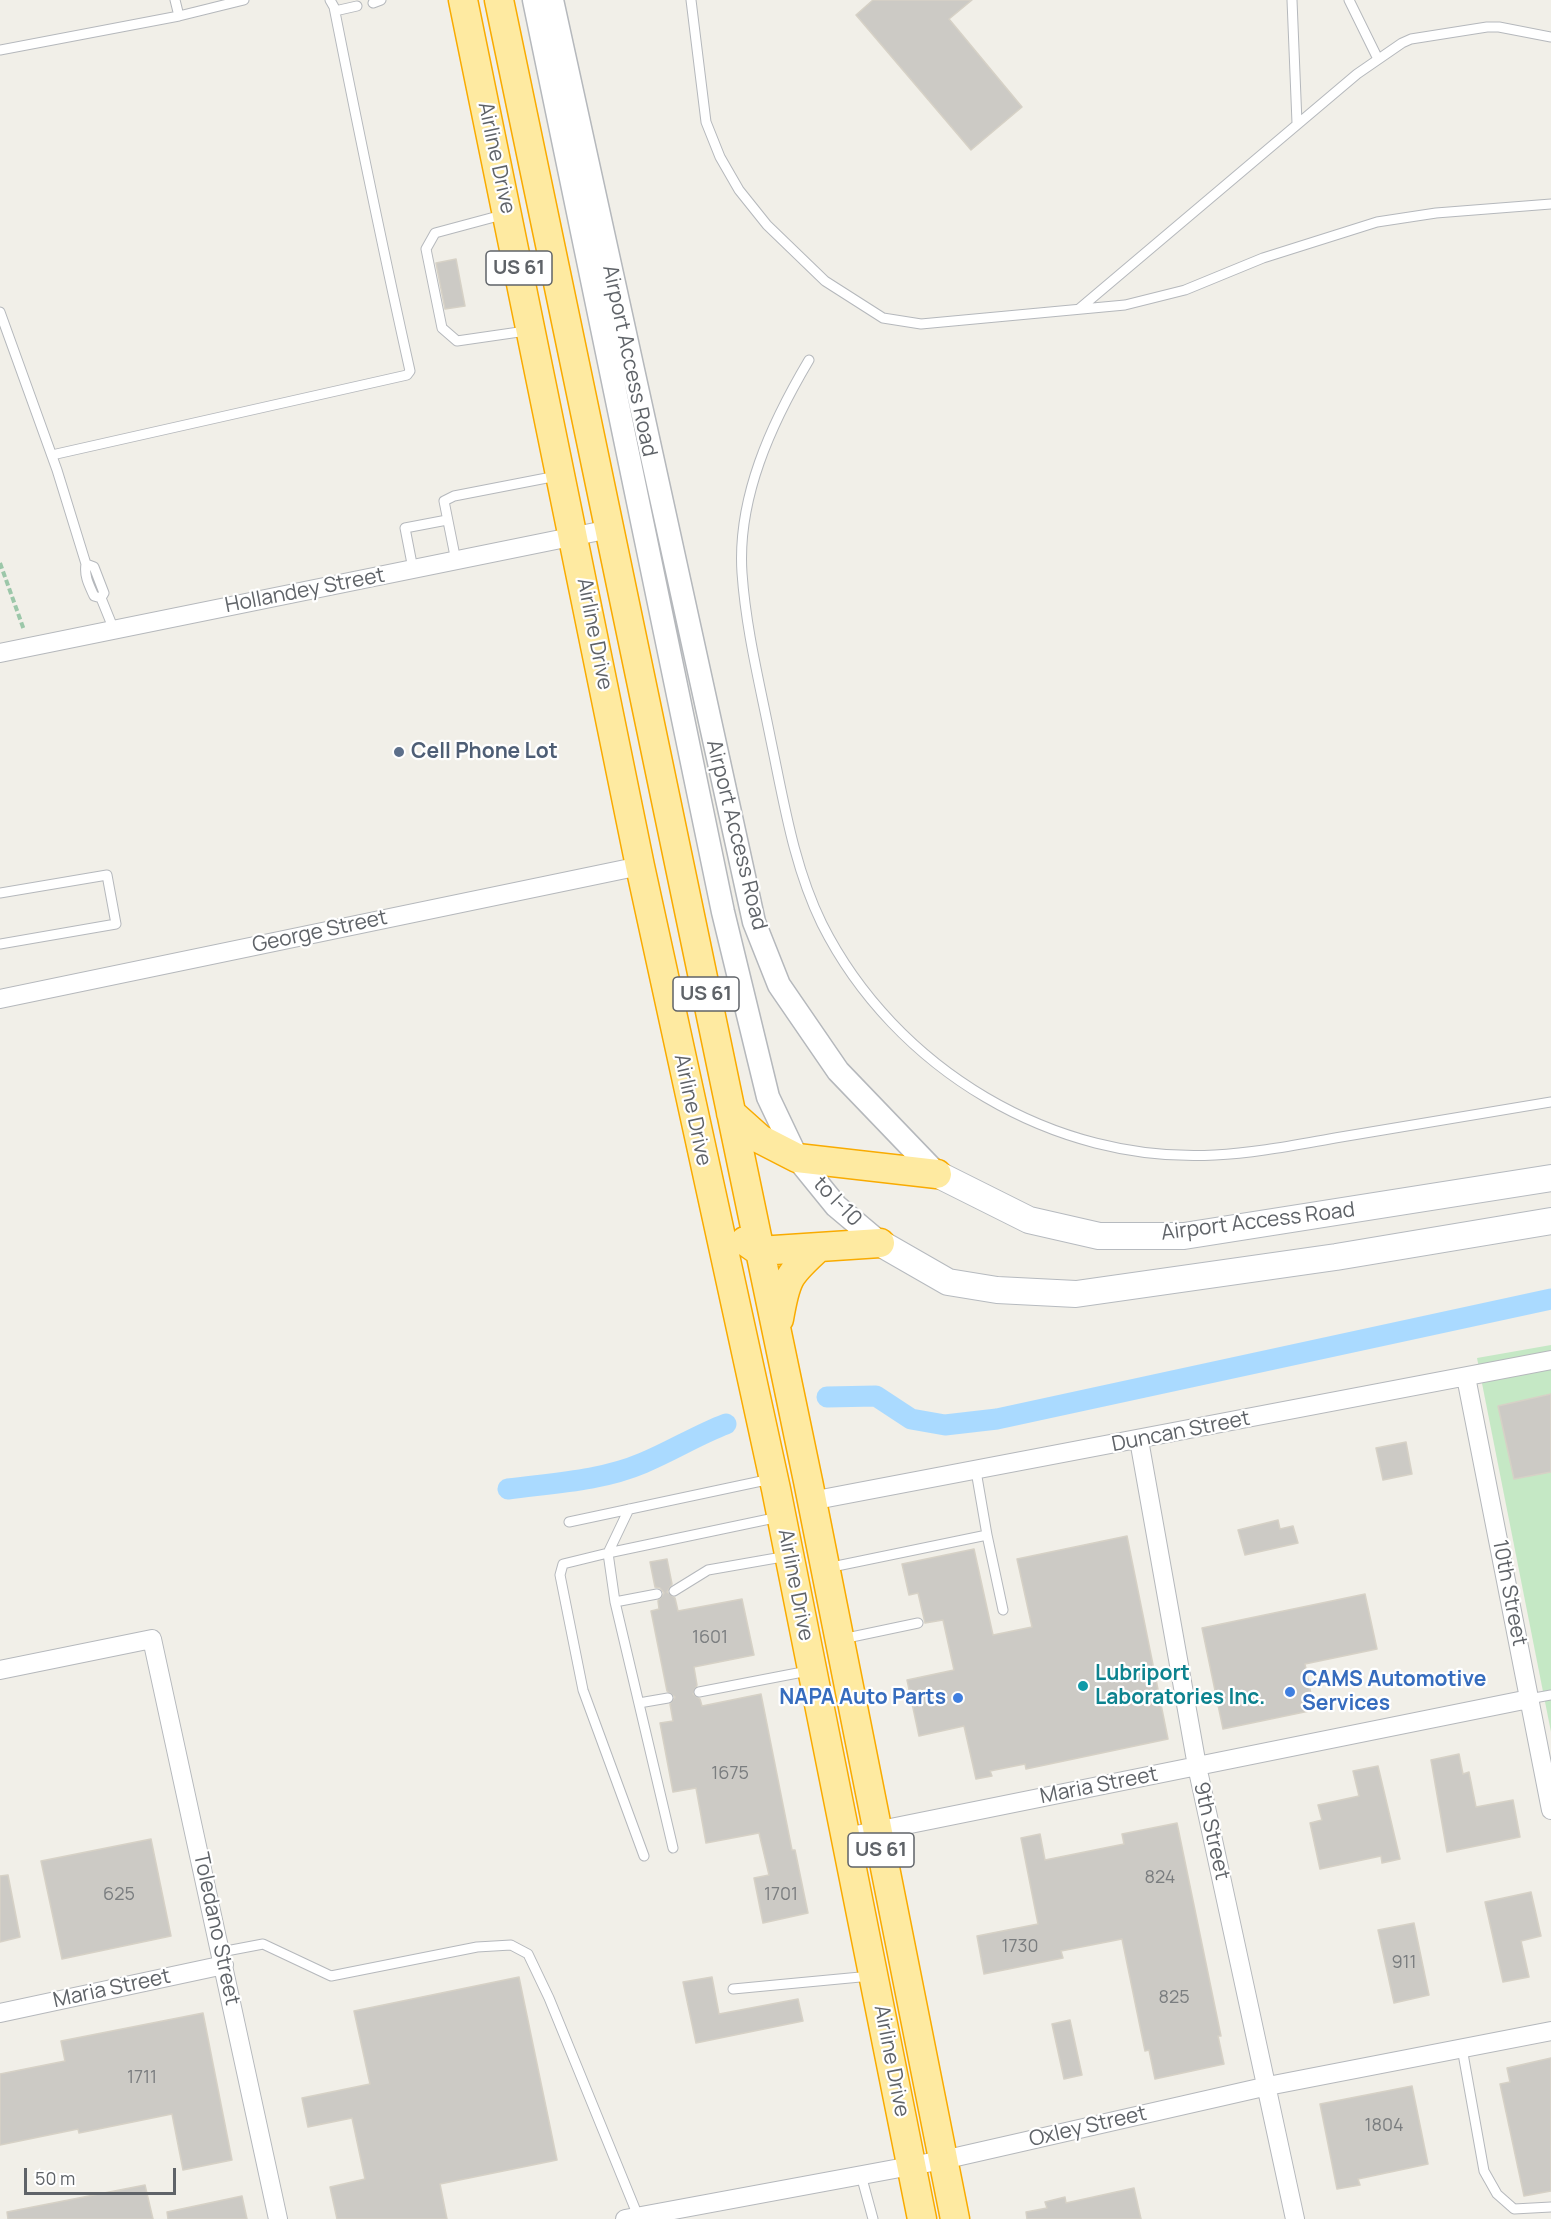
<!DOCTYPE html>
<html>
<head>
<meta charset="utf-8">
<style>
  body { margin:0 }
  #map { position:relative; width:1551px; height:2219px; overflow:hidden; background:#f1efe8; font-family:Manrope,sans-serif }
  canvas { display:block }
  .scale { position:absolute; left:24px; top:2168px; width:152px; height:27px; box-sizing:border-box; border:3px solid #5f6368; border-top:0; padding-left:8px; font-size:18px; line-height:21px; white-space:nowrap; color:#5f6368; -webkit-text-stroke:4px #fff; paint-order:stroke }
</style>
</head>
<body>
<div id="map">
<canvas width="1551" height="2219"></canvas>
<div class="scale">50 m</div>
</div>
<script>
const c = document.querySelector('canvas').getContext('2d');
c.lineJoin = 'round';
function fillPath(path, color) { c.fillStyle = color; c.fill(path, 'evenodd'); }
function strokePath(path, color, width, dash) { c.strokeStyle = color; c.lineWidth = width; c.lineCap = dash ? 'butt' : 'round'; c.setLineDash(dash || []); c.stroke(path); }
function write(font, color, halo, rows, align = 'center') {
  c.font = font + ' Manrope,sans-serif'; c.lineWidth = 4.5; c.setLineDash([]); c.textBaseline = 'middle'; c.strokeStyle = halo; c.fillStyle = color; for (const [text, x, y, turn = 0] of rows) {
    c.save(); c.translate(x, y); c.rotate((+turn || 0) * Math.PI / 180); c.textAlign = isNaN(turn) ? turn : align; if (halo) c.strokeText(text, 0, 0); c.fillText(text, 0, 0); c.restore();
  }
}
fillPath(new Path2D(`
  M1551,1345V1732L1477,1358Z`), '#c5e8c5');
strokePath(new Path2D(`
  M827,1397L876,1396L911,1419L945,1425L997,1419L1551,1299
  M508,1489C553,1483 601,1481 643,1463C672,1451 697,1435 726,1424`), '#aadaff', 21);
const building = new Path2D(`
  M873,0H972L949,19L1022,107L971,150L856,15Z
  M456,259L465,306L445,309L436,263Z
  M1551,1394V1472L1514,1479L1498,1406Z
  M1406,1442L1412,1474L1383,1480L1376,1448Z
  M1278,1520L1280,1529L1293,1526L1298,1543L1245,1555L1238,1530Z
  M1127,1536L1168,1739L1026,1769L1025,1764L990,1771L992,1776L976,1779L964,1726L919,1736L907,1680L954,1670L943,1620L925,1623L918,1593L909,1595L902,1564L974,1549L993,1635L1032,1627L1017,1559Z
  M667,1559L672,1584L667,1592L675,1598L678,1611L742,1599L754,1655L694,1667L697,1685L693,1694L700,1699L702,1706L761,1694L792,1850H795L808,1913L763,1923L754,1878L769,1875L759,1833L706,1843L696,1788L673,1792L660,1723L673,1721L670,1704L675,1697L667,1691L651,1611L659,1609L658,1601L664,1593L660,1588L655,1587L650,1562Z
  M1365,1594L1377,1649L1305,1664L1314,1710L1223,1729L1202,1628Z
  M1459,1754L1463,1774L1469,1772L1476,1807L1513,1800L1520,1837L1447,1852L1431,1760Z
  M1378,1766L1400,1859L1382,1863L1381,1856L1320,1869L1310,1823L1322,1820L1318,1805L1359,1796L1353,1771Z
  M1177,1823L1221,2036H1218L1224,2064L1155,2079L1149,2050L1145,2051L1122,1939L1061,1951L1063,1958L984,1974L977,1936L1038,1924L1021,1838L1040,1834L1045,1860L1124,1844L1122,1834Z
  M151,1839L171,1936L62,1959L41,1861Z
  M8,1875L20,1937L0,1942V1876Z
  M1531,1892L1541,1936L1521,1941L1529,1977L1503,1982L1485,1902Z
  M1414,1923L1429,1995L1394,2003L1378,1930Z
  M519,1977L557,2160L440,2184L447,2219H337L330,2187L365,2179L352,2118L308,2127L302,2098L370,2084L354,2011Z
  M712,1977L719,2014L798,1999L803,2021L696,2043L683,1982Z
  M203,2013L232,2160L183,2170L172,2114L79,2133L78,2129L0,2145V2074L65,2061L61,2041Z
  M1070,2020L1082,2075L1064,2079L1052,2024Z
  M1551,2058V2191L1524,2196L1500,2084L1510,2082L1507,2068Z
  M1412,2086L1428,2164L1358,2179L1360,2185L1337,2189L1320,2104Z
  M145,2185L153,2219H8L7,2212Z
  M1134,2188L1141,2219H1027L1026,2212L1047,2208L1045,2202L1065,2197L1066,2203Z
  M242,2196L247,2219H168L167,2212Z`);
fillPath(building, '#cccac5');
strokePath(building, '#d6d1c6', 1.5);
const service = new Path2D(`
  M175,0L179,16L244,0
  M691,0L706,122L720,157L739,190L767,225L825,281L883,318L921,324L1125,305L1185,290L1263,258L1377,222L1436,213L1551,204
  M1292,0L1297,123
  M1349,0L1378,59
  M373,3L381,0
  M335,11L357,6
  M0,50L179,16
  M502,215L435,233L426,249L442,328L457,341L526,331
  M1079,309L1357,74L1402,43L1411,39L1487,27H1499L1551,37
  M0,312L57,470L86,564
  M809,360C771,424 737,498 742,573C746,630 760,685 771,741C784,803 794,867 822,924C895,1069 1054,1164 1215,1155C1257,1153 1300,1144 1341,1137C1411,1125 1481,1113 1551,1102
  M52,455L407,375L410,371C383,250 358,128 334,7L330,0
  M456,561L444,501L454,496L557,476
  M413,569L405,528L447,520
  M101,598L94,596C89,585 84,576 86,564L94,567L104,593L101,598L114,630
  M0,893L107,875L116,924L0,944
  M629,1509L608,1553L563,1564L560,1575L583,1690L644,1856
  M569,1522L771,1479
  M987,1535L1003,1610
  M827,1568L987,1535L976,1471
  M674,1591L708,1570L788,1556
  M615,1602L657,1594
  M842,1639L918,1623
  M699,1692L808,1671
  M1529,1699L1551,1695
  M639,1703L668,1698
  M673,1848L615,1602L608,1553L779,1517
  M221,1952L263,1944L331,1976L477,1947L511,1945L528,1954L549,1998L638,2216
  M733,1989L871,1976
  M1462,2048L1484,2171L1497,2194L1514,2209L1551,2207
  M861,2175L873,2219`);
const minor = new Path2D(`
  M0,653L610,529
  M0,999L640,866
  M1466,1377L1551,1810
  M1139,1440L1197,1766L1295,2219
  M811,1501L1551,1360
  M0,1670L152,1639L278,2219
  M846,1837L1529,1699
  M0,2013L224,1965
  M625,2219L943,2160L1268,2086L1551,2031`);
const tertiary = new Path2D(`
  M534,0L723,912L768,1097L797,1158L836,1206L880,1243
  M552,0L754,922L779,985L838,1071L937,1174`);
const secondary = new Path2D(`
  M937,1174L1029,1220L1099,1236H1184L1551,1178
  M880,1243L948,1282L997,1290L1076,1294L1336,1257L1551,1221`);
const trunk = new Path2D(`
  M463,0L640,866L776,1489L922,2219
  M499,0L808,1481L955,2219
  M731,1113L760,1139L797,1158L937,1174
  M745,1241L759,1251L880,1243
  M779,1319C786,1278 788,1275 819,1247`);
strokePath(service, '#b5b8bc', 11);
strokePath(minor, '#b5b8bc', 20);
strokePath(tertiary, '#b5b8bc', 25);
strokePath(secondary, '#b6babf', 28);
strokePath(trunk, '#f9ab00', 31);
strokePath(new Path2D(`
  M0,563L24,630`), '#9cc7a9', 4, [6, 3]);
strokePath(service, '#fff', 9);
strokePath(minor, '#fff', 18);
strokePath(tertiary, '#fff', 22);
strokePath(secondary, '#fff', 26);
strokePath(trunk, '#feeaa1', 28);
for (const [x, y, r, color] of [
  [399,752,6,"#5c6f8a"],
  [1083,1686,6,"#0f9aa8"],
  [1290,1692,6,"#3f7fe0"],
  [958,1698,6,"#3f7fe0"]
]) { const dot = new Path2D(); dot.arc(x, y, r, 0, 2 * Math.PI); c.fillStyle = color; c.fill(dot); strokePath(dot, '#fff', 2); }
write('18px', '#7a7d7f', null, [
  ["1601",710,1638],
  ["1675",730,1774],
  ["824",1160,1878],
  ["625",119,1895],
  ["1701",781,1895],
  ["1730",1020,1947],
  ["911",1404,1963],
  ["825",1174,1998],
  ["1711",142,2078],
  ["1804",1384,2126]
]);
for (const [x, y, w] of [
  [519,268,66],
  [706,994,66],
  [881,1850,66]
]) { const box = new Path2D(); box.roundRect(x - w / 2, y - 17, w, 34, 4.5); c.fillStyle = '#fff'; c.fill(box); strokePath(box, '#5f6368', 1.5); }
write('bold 20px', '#5f6368', null, [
  ["US 61",519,268],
  ["US 61",706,994],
  ["US 61",881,1850]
]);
write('21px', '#5f6368', '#fff', [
  ["Airline Drive",496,158,78],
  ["Airport Access Road",629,361,78],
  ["Hollandey Street",305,591,-11],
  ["Airline Drive",594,634,79],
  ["Airport Access Road",736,835,76],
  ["George Street",320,932,-12],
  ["Airline Drive",692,1110,78],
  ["to I-10",837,1202,46],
  ["Airport Access Road",1258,1222,-7],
  ["Duncan Street",1181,1432,-11],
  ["Airline Drive",795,1585,79],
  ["10th Street",1509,1593,79],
  ["Maria Street",1099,1786,-11],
  ["9th Street",1211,1831,77],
  ["Toledano Street",216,1929,78],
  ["Maria Street",112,1989,-12],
  ["Airline Drive",891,2061,79],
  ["Oxley Street",1088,2127,-13]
]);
write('bold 21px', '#4e5e75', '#fff', [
  ["Cell Phone Lot",411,752]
], 'left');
write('bold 21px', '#0d838f', '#fff', [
  ["Lubriport",1095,1674],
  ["Laboratories Inc.",1095,1698]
], 'left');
write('bold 21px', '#366cbe', '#fff', [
  ["CAMS Automotive",1302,1680],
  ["Services",1302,1704],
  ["NAPA Auto Parts",946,1698,"right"]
], 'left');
</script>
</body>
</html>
